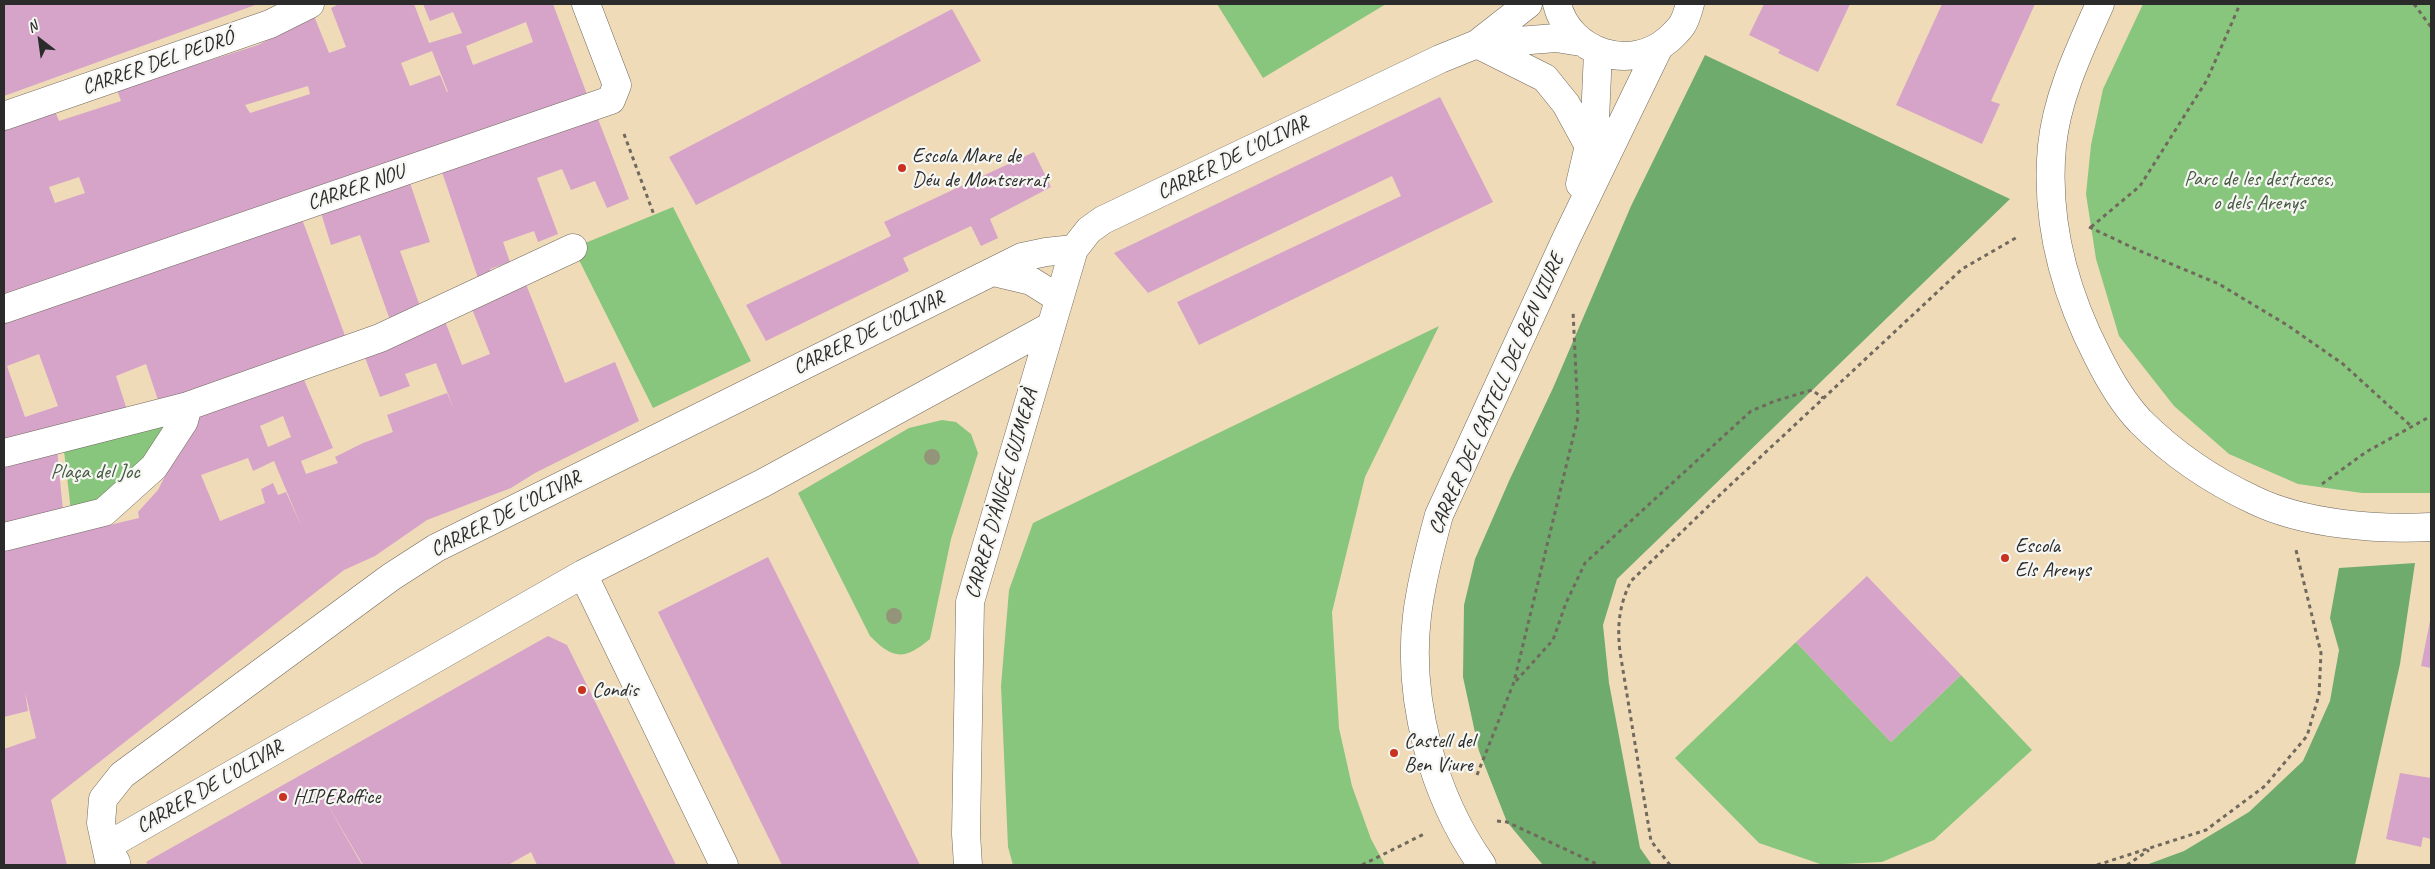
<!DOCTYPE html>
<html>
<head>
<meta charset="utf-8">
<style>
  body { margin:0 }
  #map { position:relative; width:2435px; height:869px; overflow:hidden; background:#f0dbb9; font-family:Caveat,sans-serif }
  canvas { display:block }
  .frame { position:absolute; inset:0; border:5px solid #2b2b2b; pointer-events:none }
  .north { position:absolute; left:15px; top:15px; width:50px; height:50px; -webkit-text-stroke:4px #f6f6f2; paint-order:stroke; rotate:330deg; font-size:14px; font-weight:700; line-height:20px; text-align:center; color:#2b2b2b }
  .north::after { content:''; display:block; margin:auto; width:18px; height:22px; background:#2b2b2b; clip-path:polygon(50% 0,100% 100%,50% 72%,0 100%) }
</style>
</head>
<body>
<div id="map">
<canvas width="2435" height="869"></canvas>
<div class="frame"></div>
<div class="north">N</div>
</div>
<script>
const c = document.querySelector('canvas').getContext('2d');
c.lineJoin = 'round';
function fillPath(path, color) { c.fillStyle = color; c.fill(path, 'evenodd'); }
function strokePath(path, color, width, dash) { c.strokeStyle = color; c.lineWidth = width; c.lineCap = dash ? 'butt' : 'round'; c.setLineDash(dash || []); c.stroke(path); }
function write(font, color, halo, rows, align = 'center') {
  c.font = font + ' Caveat,sans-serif'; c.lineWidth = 4.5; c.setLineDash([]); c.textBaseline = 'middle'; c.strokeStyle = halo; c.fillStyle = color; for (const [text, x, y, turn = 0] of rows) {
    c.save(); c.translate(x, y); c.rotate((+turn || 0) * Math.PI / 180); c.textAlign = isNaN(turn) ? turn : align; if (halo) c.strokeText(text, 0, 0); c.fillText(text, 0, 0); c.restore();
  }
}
fillPath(new Path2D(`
  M1217,4H1386L1263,78Z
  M2143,4H2431V493H2362L2298,484L2229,454L2174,406L2119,336L2096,259L2086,194L2091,145L2103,89Z
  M673,207L751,361L653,408L573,248Z
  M1439,326L1365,477L1332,612L1339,728L1352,786L1371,839L1385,865H1013L1008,847L1001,686L1009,590L1033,523Z
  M177,417L149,463L99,505L71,511L64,451Z
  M942,420L956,422L971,434L978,453L951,539L930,639C905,660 893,660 870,636L798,493L909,428Z
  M1796,642L1891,742L1961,675L2032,750L1934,840L1882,862L1823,865L1759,843L1675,758Z`), '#88c67d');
fillPath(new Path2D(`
  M1705,55L2010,199L1617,579L1603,625L1609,683L1640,848L1652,865H1543L1507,822L1479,751L1463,677L1464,605L1475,559L1509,481L1553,388L1631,206Z
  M2415,563L2400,664L2355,865H2146L2184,851L2249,812L2303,761L2330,701L2339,650L2330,618L2339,568Z`), '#6eab6c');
fillPath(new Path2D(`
  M4,4H258L4,96Z
  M339,4H414L429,43L462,33L453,12L430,21L423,4H553L588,97L4,295V129L55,111L59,121L121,101L117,90L258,45L314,16L329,53L346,47L331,8ZM526,22L533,42L473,65L466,46ZM432,51L448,92H447L440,75L410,86L401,63ZM308,86L310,94L250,113L245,105ZM79,177L85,193L55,203L49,187Z
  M1764,4H1850L1818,72L1778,53L1780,50L1749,35Z
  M1942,4H2035L1991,101L2000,104L1982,144L1896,105Z
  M952,9L981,61L696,205L669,157Z
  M1440,97L1493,202L1199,345L1177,302L1401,196L1392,176L1148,293L1114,253Z
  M598,119L629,199L607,208L595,181L571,190L562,169L537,178L558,234L538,242L534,231L503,242L510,262L490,269L493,277L480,284L442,172Z
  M1034,152L1051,187L990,219L998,238L981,246L971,226L903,258L909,271L766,341L746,305L891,236L884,222Z
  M410,183L430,242L400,251L421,309L391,323L360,235L331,245L321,213Z
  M302,219L347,341L160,406L146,364L116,376L128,413L4,445V320ZM39,354L58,406L25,417L7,366Z
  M524,279L565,383L615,362L639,421L535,473L511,488L427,520L375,556L344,570L51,800L67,865H4V749L36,738L25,692L28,711L4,717V550L139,518L138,512L158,490L197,412L302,375L333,448L301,461L306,474L338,463L335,457L363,443L393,432L387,415L447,393L454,409L436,363L405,374L410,386L380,397L364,355L443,316L462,365L490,354L470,304ZM283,416L291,437L268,447L260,426ZM248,458L253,471L274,461L302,528L286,492L278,495L273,483L261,489L265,503L220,521L201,475Z
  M57,449L63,511L4,526V461Z
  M768,557L820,661L920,865H782L658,612Z
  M1867,576L1961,675L1891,742L1796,642Z
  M2430,621H2431V668L2421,666Z
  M548,636L567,645L676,865H537L531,852L508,865H363L322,795L362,865H148L146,862Z
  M2400,773L2431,778V839L2423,837L2421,847L2386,839Z`), '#d6a4c9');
const street = new Path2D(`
  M1557,4C1569,53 1631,73 1669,39C1673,35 1679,30 1682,25C1686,19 1688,11 1690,4
  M2100,4C2080,49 2057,96 2052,146C2045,220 2064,291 2098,357C2109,379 2123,403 2140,421C2172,453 2213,481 2254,500C2303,524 2377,530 2431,527
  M1477,44L1545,78L1566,104L1590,148
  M1479,44L1556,38L1581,42
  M4,116L270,24L310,4
  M1580,184L1595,120L1598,52
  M993,272L1031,281L1058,298
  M4,309L611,100L617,85L586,4
  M4,453L188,406L380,338L573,248
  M4,537L104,512L154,467L184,421L188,406
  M583,574L724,865
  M116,862L107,846L583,574L763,483L1051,326
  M110,865L101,823L103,799L122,775L391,577L436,548L1022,257L1046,252L1074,249
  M968,865L966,834L970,602L1074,249L1089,230L1103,220L1440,59L1477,44L1528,4
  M1482,865C1433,796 1407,700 1417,616C1421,582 1430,548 1439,515L1566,239L1659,47`);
strokePath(street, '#70695d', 29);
strokePath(new Path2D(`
  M2414,4L2431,27
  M624,134L654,215
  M2089,227L2140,251L2219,284L2287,325L2343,364L2411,426
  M2091,227L2140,186L2207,80L2240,4
  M2322,484L2366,452L2431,416
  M1516,681L1553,640L1566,603L1585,563L1751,411L1775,401L1812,390L1823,398
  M1477,775L1514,682L1578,417L1573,311
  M1497,821L1507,822L1599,865
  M1362,865L1424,834
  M1670,865L1651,841L1620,652C1617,626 1619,605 1631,581L1724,491L1962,269L2019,236
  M2097,865L2206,830L2265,786L2307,736L2319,695L2321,653L2296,550
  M2127,865L2149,850`), '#70695d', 3, [4, 4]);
strokePath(street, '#fff', 28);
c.fillStyle = '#939479';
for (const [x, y] of [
  [932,457],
  [894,616]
]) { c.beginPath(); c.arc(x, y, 8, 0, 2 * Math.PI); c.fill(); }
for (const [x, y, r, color] of [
  [902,168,5,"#c8321e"],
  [2005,558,5,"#c8321e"],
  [582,690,5,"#c8321e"],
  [1394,753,5,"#c8321e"],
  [283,797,5,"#c8321e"]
]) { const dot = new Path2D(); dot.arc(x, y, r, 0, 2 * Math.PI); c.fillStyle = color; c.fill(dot); strokePath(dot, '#f6f6f2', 2); }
write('21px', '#2b2b2b', '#f6f6f2', [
  ["CARRER DEL PEDRÓ",158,63,-19],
  ["CARRER DE L'OLIVAR",1233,158,-26],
  ["CARRER NOU",356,188,-19],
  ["CARRER DE L'OLIVAR",869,333,-26],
  ["CARRER DEL CASTELL DEL BEN VIURE",1497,394,-66],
  ["CARRER D'ÀNGEL GUIMERÀ",1002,494,-74],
  ["CARRER DE L'OLIVAR",506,514,-27],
  ["CARRER DE L'OLIVAR",210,787,-30]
]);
write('21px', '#2b2b2b', '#f6f6f2', [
  ["Escola Mare de",912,156],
  ["Déu de Montserrat",912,180],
  ["Escola",2015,546],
  ["Els Arenys",2015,570],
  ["Condis",592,690],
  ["Castell del",1404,741],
  ["Ben Viure",1404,765],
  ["HIPERoffice",293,797]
], 'left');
write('21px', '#475a44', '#f6f6f2', [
  ["Parc de les destreses,",2259,179],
  ["o dels Arenys",2259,203],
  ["Plaça del Joc",95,472]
]);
</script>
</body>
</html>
